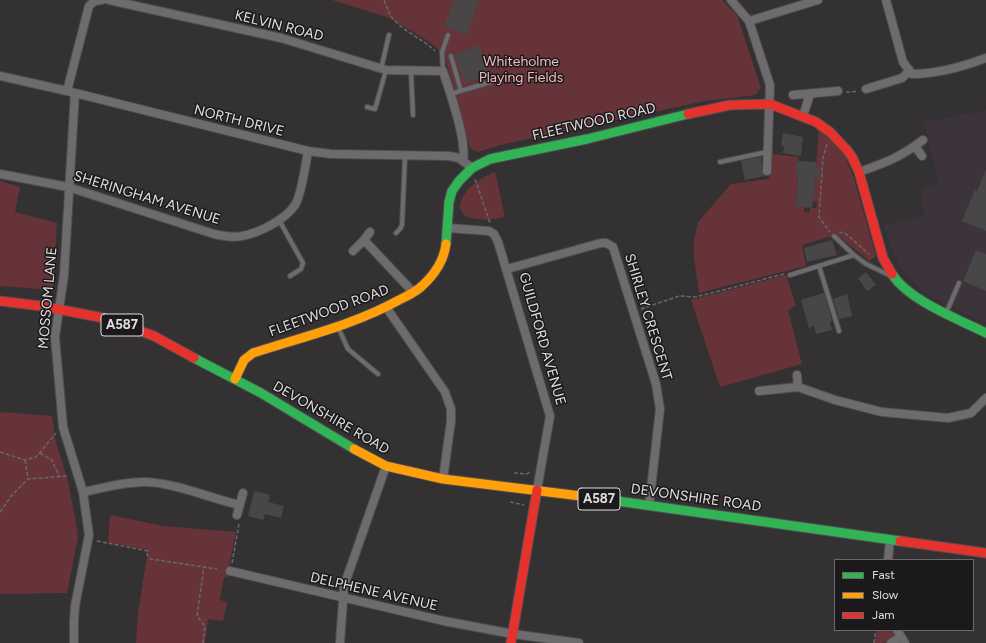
<!DOCTYPE html>
<html>
<head>
<meta charset="utf-8">
<style>
  body { margin:0 }
  #map { position:relative; width:986px; height:643px; overflow:hidden; background:#343133; font-family:Figtree,sans-serif }
  canvas { display:block }
  .legend { position:absolute; left:834px; top:559px; width:140px; height:72px; box-sizing:border-box; background:#1b191a; border:1px solid #6a686a; margin:0; padding:5px 7px; list-style:none; font-size:12px; color:#e1dee1 }
  .legend li { display:flex; align-items:center; gap:8px; height:20px }
  .legend b { width:20px; border:1px solid #6a686a }
</style>
</head>
<body>
<div id="map">
<canvas width="986" height="643"></canvas>
<ul class="legend">
<li><b style="height:5px;background:#30b455"></b>Fast</li>
<li><b style="height:5px;background:#ff9f0a"></b>Slow</li>
<li><b style="height:5px;background:#e5322d"></b>Jam</li>
</ul>
</div>
<script>
const c = document.querySelector('canvas').getContext('2d');
c.lineJoin = 'round';
function fillPath(path, color) { c.fillStyle = color; c.fill(path, 'evenodd'); }
function strokePath(path, color, width, dash) { c.strokeStyle = color; c.lineWidth = width; c.lineCap = dash ? 'butt' : 'round'; c.setLineDash(dash || []); c.stroke(path); }
function write(font, color, halo, rows, align = 'center') {
  c.font = font + ' Figtree,sans-serif'; c.lineWidth = 3; c.setLineDash([]); c.textBaseline = 'middle'; c.strokeStyle = halo; c.fillStyle = color; for (const [text, x, y, turn = 0] of rows) {
    c.save(); c.translate(x, y); c.rotate((+turn || 0) * Math.PI / 180); c.textAlign = isNaN(turn) ? turn : align; if (halo) c.strokeText(text, 0, 0); c.fillText(text, 0, 0); c.restore();
  }
}
fillPath(new Path2D(`
  M986,110V323L962,312L924,292L910,279L899,263L891,246L884,225L924,215L921,189L939,182L924,122Z`), '#3c333b');
fillPath(new Path2D(`
  M332,0H722L737,15L761,88L755,95L705,101L500,145L478,152L470,148L444,54L428,41L390,18Z
  M819,128L845,156L853,176L876,256L869,261L840,237L832,236L802,245L806,266L699,293L694,257V240L698,222L731,184L769,179L772,161V154L799,157L796,176L798,177L796,206L804,207V212L810,213V208H816L817,202L812,201L815,178H820L821,168H816Z
  M495,172L505,217C492,220 478,221 465,216L460,208C461,189 479,179 495,172Z
  M0,181L20,187L15,212L57,223L53,290L0,286Z
  M786,275L796,306L788,310L802,364L720,387L691,300Z
  M0,412L52,416L56,443L67,477L76,522L78,537L67,593L0,594Z
  M110,515L163,526L236,532L227,577H224L220,600L227,602L223,621L208,619L205,643H136L138,613L148,550L108,542Z
  M877,630H892L896,635C892,643 884,643 875,643Z`), '#663338');
fillPath(new Path2D(`
  M454,0H479L466,35L444,26Z
  M479,45L489,75L464,83L455,54Z
  M783,133L803,137L801,156L783,153L784,146H781Z
  M761,157L762,171L764,176L745,180L741,161Z
  M797,161L816,162V168H821L820,178H815L812,208L796,206L798,177L796,176Z
  M986,170V231L962,221L975,190L977,191Z
  M832,240L837,255L807,262L804,248Z
  M976,250L986,254V291L963,281Z
  M866,272L876,285L867,291L858,278Z
  M824,293L832,321L830,322L832,330L816,334L814,326L809,328L801,300Z
  M847,294L852,316L839,319L833,299Z
  M254,491L270,495L268,502L284,506L281,518L265,514L263,520L248,516Z`), '#494647');
const lane = new Path2D(`
  M451,56L461,91
  M381,69L389,35
  M411,71L413,115
  M443,71L442,52L448,35
  M450,94L491,82
  M367,107L375,109L386,70
  M720,162L767,152
  M279,220L303,263L301,269L290,276
  M396,233L400,229L402,225L405,157
  M834,236L854,255
  M819,266L839,331
  M790,275L854,255L866,264L891,276
  M947,311L959,283
  M338,327L348,349L378,374`);
const street = new Path2D(`
  M109,0L281,38L386,70L443,71C450,93 467,140 463,161
  M731,0L749,21L770,85L767,171
  M886,0L903,62L912,74C938,74 962,67 986,58
  M749,21L818,0
  M0,76L67,91L308,151L331,154L449,156L459,158L472,168
  M866,89L902,78L909,71
  M67,91L89,6L95,1L102,0
  M793,95L838,91
  M803,116L810,94
  M915,146L922,156
  M859,172C885,163 901,157 923,140
  M0,174L68,187L214,234C223,236 233,238 242,236C259,233 285,220 295,205C301,196 306,163 308,151
  M448,228L489,231L494,234L498,242L550,416L537,490
  M364,240L370,232
  M353,251L364,240L413,292
  M507,269L601,243H606L613,247L656,384L660,409L649,506
  M386,307L445,392L451,409V421L443,479
  M797,375L798,387
  M759,391L798,387L835,400L882,412L948,418L971,413L986,398
  M83,492C104,488 126,481 147,482C179,484 209,498 240,505
  M237,515L243,493
  M888,560L890,540
  M230,571L444,621L513,634L579,643
  M897,630L905,643
  M74,643V621L75,606L89,535L83,492L63,427L55,337L64,275L75,93
  M340,643L344,586L386,466
  M891,643L901,637`);
const fast = new Path2D(`
  M446,244L449,202L452,191L459,181L472,168L490,159L587,139L688,114
  M892,274C908,300 958,319 986,333
  M194,358L261,393L354,449
  M589,497L900,541`);
const slow = new Path2D(`
  M235,379L244,360L253,353C302,337 354,325 399,300C407,296 416,292 422,286C434,275 444,260 446,244
  M354,449L386,466L443,479L589,497`);
const jam = new Path2D(`
  M688,114L730,105L770,104L816,122L830,132L847,150L852,157L859,172L883,258L892,274
  M0,301L41,306L104,318L154,336L194,358
  M900,541L986,553
  M511,643L537,490`);
strokePath(lane, '#4f4d4f', 6);
strokePath(street, '#4f4d4f', 10);
strokePath(fast, '#4f4d4f', 11);
strokePath(slow, '#4f4d4f', 11);
strokePath(jam, '#4f4d4f', 11);
strokePath(new Path2D(`
  M384,0C386,5 388,10 390,15C399,29 423,39 435,51
  M846,92H852L858,91
  M827,144L823,158L819,217L830,232
  M475,179L490,223
  M839,232L845,233L869,254
  M641,309L679,296L696,297L784,274
  M0,452L25,460L36,457L56,433
  M40,453L52,460L59,476
  M25,460L28,479
  M514,473L527,474L531,471
  M510,502L524,505
  M0,512L12,495L28,479L68,476
  M97,541L148,551L147,555L151,559L217,569
  M232,563L239,524
  M203,643L205,626L197,616L204,567
  M874,643L876,630`), '#696769', 1.5, [4, 2]);
strokePath(lane, '#6d6b6d', 4);
strokePath(street, '#6d6b6d', 8);
strokePath(fast, '#30b455', 9);
strokePath(slow, '#ff9f0a', 9);
strokePath(jam, '#e5322d', 9);
for (const [x, y, w] of [
  [122,325,42],
  [599,499,42]
]) { const box = new Path2D(); box.roundRect(x - w / 2, y - 11, w, 22, 3); c.fillStyle = '#1b191a'; c.fill(box); strokePath(box, '#e1dee1', 1); }
write('bold 13px', '#e1dee1', null, [
  ["A587",122,325],
  ["A587",599,499]
]);
write('14px', '#e1dee1', '#1b191a', [
  ["KELVIN ROAD",279,26,14],
  ["NORTH DRIVE",239,121,14],
  ["FLEETWOOD ROAD",594,122,-13],
  ["SHERINGHAM AVENUE",147,198,17],
  ["MOSSOM LANE",48,298,-85],
  ["FLEETWOOD ROAD",329,311,-20],
  ["SHIRLEY CRESCENT",648,317,73],
  ["GUILDFORD AVENUE",542,339,74],
  ["DEVONSHIRE ROAD",331,418,30],
  ["DEVONSHIRE ROAD",696,498,8],
  ["DELPHENE AVENUE",374,592,13]
]);
write('14px', '#f0bcbe', '#1b191a', [
  ["Whiteholme",521,62],
  ["Playing Fields",521,78]
]);
</script>
</body>
</html>
